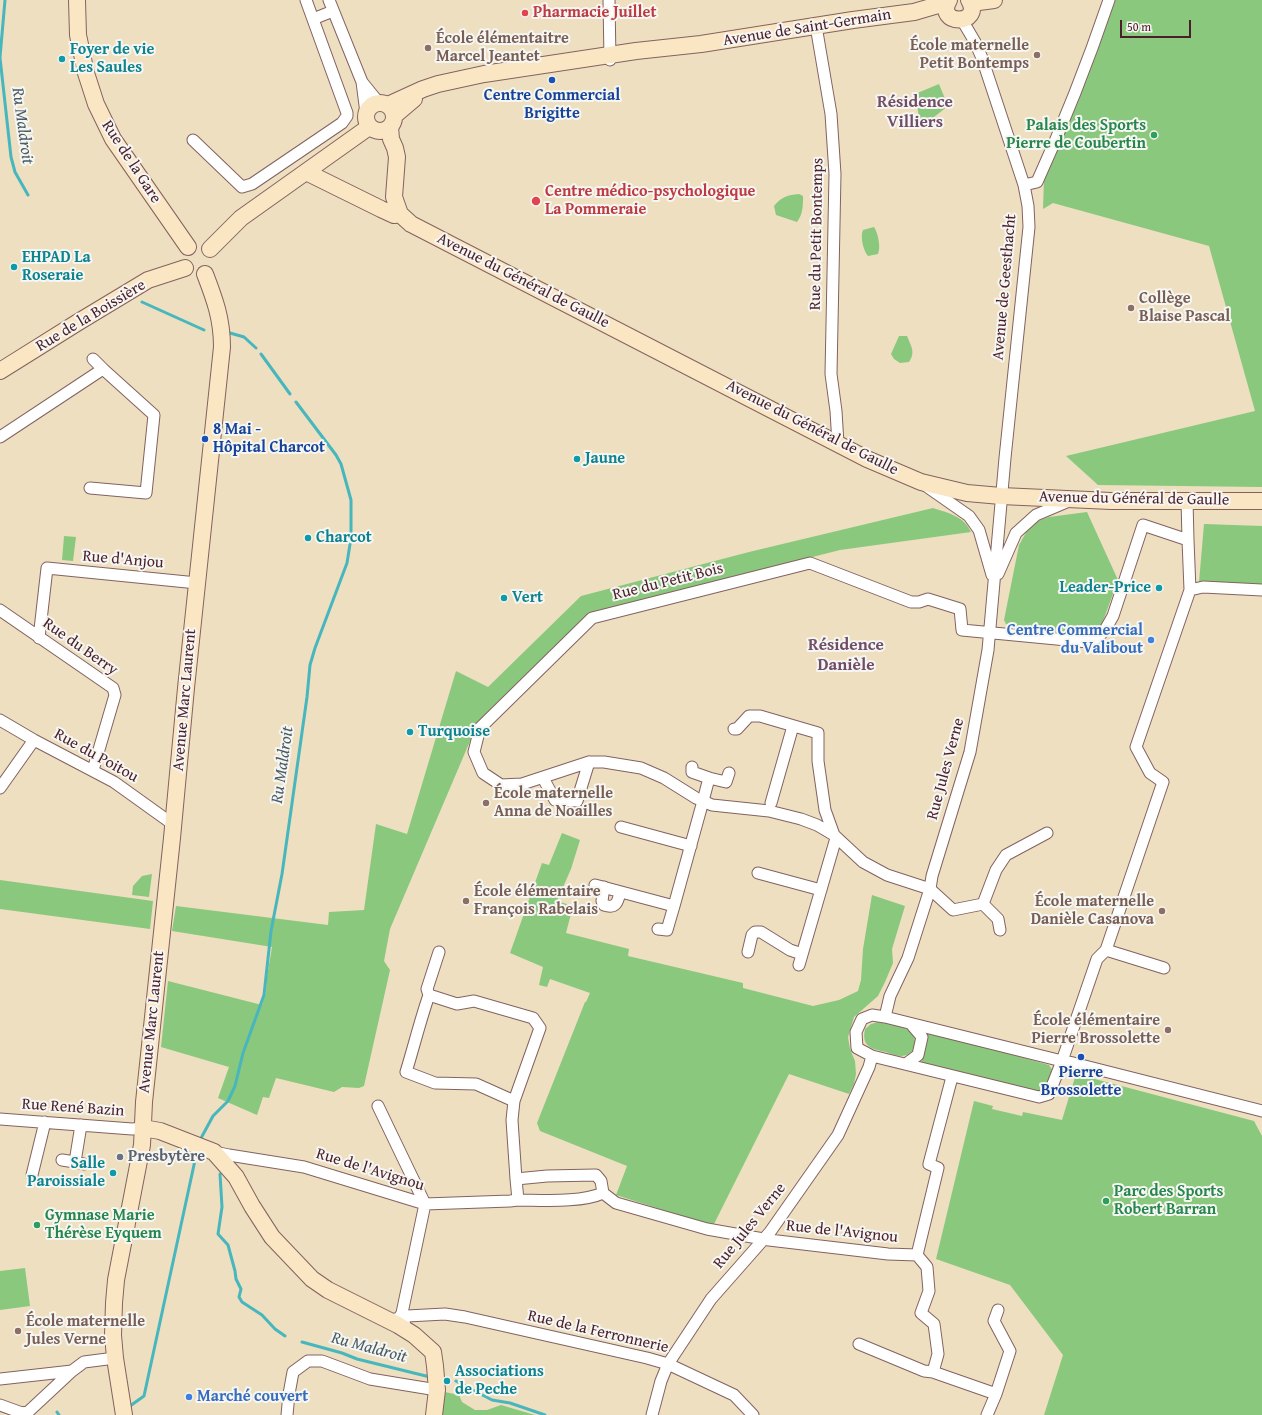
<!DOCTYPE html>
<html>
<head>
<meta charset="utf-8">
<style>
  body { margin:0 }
  #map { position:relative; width:1262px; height:1415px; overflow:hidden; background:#eedfc1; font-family:"Gentium Book Plus",serif }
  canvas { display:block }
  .scale { position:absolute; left:1120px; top:20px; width:71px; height:18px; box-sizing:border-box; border:2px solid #4a1f2b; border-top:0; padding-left:5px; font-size:12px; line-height:14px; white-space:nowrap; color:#4a1f2b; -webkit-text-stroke:3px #f6f6f2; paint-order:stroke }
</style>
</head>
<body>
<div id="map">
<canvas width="1262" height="1415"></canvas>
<div class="scale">50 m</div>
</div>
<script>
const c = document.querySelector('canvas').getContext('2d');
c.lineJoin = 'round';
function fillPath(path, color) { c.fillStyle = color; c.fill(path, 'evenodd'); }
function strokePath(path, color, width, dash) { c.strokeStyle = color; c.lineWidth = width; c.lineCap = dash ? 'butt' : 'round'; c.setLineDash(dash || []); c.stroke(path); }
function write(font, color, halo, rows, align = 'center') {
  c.font = font + ' "Gentium Book Plus",serif'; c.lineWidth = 4; c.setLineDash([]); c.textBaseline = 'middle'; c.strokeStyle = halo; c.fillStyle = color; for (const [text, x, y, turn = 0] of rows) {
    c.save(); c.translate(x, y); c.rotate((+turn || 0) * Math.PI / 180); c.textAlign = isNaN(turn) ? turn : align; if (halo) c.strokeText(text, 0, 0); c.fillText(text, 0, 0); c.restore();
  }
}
fillPath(new Path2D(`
  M1113,0H1262V487L1098,485L1066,456L1255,411L1209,246L1053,203L1043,209L1044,178Z
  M939,84L948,106L929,121L920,123L915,94Z
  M799,194L803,196C803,206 803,214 797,222L776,215L774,206C781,197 788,195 799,194Z
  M874,227C878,233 881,247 878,254L868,256C863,250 860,236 863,230Z
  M899,336H907C911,346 916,352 909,362L900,363L894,359L891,354Z
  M933,508C948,513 964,516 971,532L840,550L592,613L476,727L390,929L384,961L390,970L364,1086L359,1088L342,1087L334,1092L276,1078L269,1098L263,1097L257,1115L218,1098L229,1067L161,1047L168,981L262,1005L266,992L267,977L272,947L172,931L176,906L328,925L329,912L364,910L376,824L407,834L456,671L488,687L581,596L749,552Z
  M1087,512L1118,580L1102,624L1095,633L1087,636L1010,626L1006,624L1004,620L1019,545L1028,529L1038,521L1049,517Z
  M1204,524L1262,526V584L1199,582Z
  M64,536L76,537L73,561L62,560Z
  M562,833L580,840L571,869L557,901L573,906L566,933L629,949L628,956L743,983V988L813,1006L839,1000L858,991L861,980L863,949L872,895L905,906L892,949L893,963L885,982L878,996L854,1017L848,1037L850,1049L855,1061L856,1074L854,1084L849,1094L789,1074L713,1226L616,1195L627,1166L540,1131L537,1123L585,1002H586L590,993L550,979L547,987L539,985L543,967L510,953L542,863L549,865Z
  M152,874L149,897L132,895L133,886L142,876Z
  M0,880L153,901L150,929L0,909Z
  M878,1022C895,1026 919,1025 915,1049L907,1055L902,1056C896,1056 891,1054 886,1052C872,1049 861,1047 865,1029L871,1024Z
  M928,1031L1049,1065L1053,1071C1049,1083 1049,1090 1035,1092L920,1065L924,1054Z
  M1076,1074L1254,1121L1262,1136V1415H1044L1063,1355L1010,1285L936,1259L974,1101L993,1106L992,1109L1022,1116L1023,1112L1062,1120Z
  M25,1268L30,1306L0,1310V1271Z
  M440,1391L459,1395L462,1402L475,1410H487L501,1405L535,1415H438Z`), '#8ac87e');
strokePath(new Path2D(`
  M0,57L5,0
  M0,58L11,157L15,172L28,195
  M142,302L204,330
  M230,333L244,337L256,348
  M261,354L290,394
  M200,1140L213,1116L228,1101L235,1086L243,1053L264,995L271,931L282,874L307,697L310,665L315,648L347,563L351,538V500L341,464L336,455L296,402
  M220,1174L222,1207L218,1234L228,1245L235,1271L236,1279L241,1289L239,1297L242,1302L262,1315L275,1329L285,1336
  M302,1342L342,1353L357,1359L430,1377
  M456,1381L492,1400L510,1403L545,1415
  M130,1406L144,1396L197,1151
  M57,1412L59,1415`), '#47b6bd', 3);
const street = new Path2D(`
  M329,0L362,82L366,113
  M609,0L610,60
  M313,19L333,11
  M816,26L831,114L835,174L831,374L836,411L838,444
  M362,82L379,103
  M193,140L242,187L252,184L342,123L347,116V113L306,0
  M1024,185L1037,182C1064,123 1088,62 1109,0
  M93,359L103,369
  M0,437L103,369L154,415L146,493L90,488
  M926,486L969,516L979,530L992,575
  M1187,500L1188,540
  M998,574L1016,533L1036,515L1069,501
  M1190,590L1203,587L1262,590
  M0,610L113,688L115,695L93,770
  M39,638L47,568L197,583
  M0,720L34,740L114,782L174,825
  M734,729H737L749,716H760L818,733V761L825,810L834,835
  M543,778L555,800L577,801L589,762
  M709,778L726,782L729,773
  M0,788L34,740
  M771,803L793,726
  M621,827L691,846
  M758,873L821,890
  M595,885L674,906L703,801L709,778L692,772V767
  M604,887L602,901L604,905C616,909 618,902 620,892
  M983,904L996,870L1006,855L1047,833
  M658,929L667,930L674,906
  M1000,930L998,919L983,904L953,910L930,889L887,875L863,862L834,835L817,825L801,819L769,811L712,805L696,798L664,778L641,768L604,762H589L522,784L501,785L483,773L474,752L480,728L592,618L810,563L911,602H919L928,599L960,609L962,630L1088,642L1098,637L1105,630L1113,616L1143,525L1188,540L1190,590L1136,747L1150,773L1163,782L1106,950L1097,959L1062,1061L1049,1094L1039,1097L872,1056L857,1048L856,1032L862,1019L872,1015L885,1017L1062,1061L1073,1063L1262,1111
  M1106,950L1164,968
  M748,952L752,935L755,932H761L790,950L802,954
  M799,965L836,838
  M429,995L427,989L439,952
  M885,1017L890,996L908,958L930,889L932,876L970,752L988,650L1005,458L1029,227L1028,206L1024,185L982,58L975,42L962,20
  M906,1064L918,1055L922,1037L911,1024
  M514,1101L476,1084L435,1083L406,1072C414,1046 420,1021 429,995L457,1004L474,1001L533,1018L540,1028L514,1101L512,1120L516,1179
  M378,1106L425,1204
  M0,1119L132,1129L143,1128
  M81,1125L75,1162L84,1164
  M214,1152L229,1155L304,1167L425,1204L510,1201L518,1200
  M62,1160L75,1162
  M32,1175L45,1122
  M596,1175L601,1181L603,1193C581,1203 542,1200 518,1200L516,1179L547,1176Z
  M603,1193L616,1203L707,1229L769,1240L888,1254L917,1255
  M917,1255L927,1267L929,1291L921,1313L934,1324L938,1354L933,1372L996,1394L987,1415
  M917,1255L938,1168L929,1164L952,1077
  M395,1319L399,1318L402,1313L425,1204
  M405,1329L404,1321L407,1316L445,1314L465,1317L647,1358L668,1364L734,1395L753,1415
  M859,1344L924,1371L933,1372
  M72,1371L84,1362L115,1358
  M0,1379L72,1371L28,1412L22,1413L0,1405
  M996,1394L1010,1351L994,1321L998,1310
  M287,1415L289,1394L293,1372L308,1361H322L370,1379L437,1390
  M652,1415L661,1381L668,1364L711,1299L770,1232L838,1135L869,1067L872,1056`);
const secondary = new Path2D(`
  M77,0L78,35L86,73L96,104L113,139L188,247
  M949,0C934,26 984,26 969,0
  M971,3L994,0
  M366 117a14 14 0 1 1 28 0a14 14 0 1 1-28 0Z
  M388,105L423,89L438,84L484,74L636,51L701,44L853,20L914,12L948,2
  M394,116L414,99
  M390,127L391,139L395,148L397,157L394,197L400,214L411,224L867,459L921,482L967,493L1001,496L1111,501H1262
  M306,172L381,209L394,215L400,214
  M210,249L241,218L369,127
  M0,371L80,321L148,280L185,268
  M143,1128L160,1131L214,1152L236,1177L252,1206L272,1237L312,1279L328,1290L398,1325L414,1335L433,1352L435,1366L437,1390L434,1415
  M124,1415L115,1358L113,1335L114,1303L116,1280L142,1145L144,1102L172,838L186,688L222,347C222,319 215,300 205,274`);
strokePath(street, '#836260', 13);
strokePath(secondary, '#836260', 18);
strokePath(street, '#fff', 11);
strokePath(secondary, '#fbe6c4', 16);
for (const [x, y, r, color] of [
  [525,13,4,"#e0444e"],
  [428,48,4,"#8d6e63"],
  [1037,55,4,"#8d6e63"],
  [62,59,4,"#0f9aa8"],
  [552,80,4,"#1a4fb4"],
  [1154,135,4,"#2e9e5b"],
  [536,201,5,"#e0444e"],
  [14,267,4,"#0f9aa8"],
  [1131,308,4,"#8d6e63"],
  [205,439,4,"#1a4fb4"],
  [577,459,4,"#0f9aa8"],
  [308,538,4,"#0f9aa8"],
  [1159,588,4,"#0f9aa8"],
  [504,598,4,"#0f9aa8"],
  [1151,640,4,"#3f7fe0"],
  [410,732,4,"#0f9aa8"],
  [486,803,4,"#8d6e63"],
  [466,901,4,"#8d6e63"],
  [1162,911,4,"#8d6e63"],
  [1168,1030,4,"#8d6e63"],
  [1081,1057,4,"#1a4fb4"],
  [120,1157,4,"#6b7280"],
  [113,1173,4,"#0f9aa8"],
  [1106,1201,4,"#2e9e5b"],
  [37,1225,4,"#2e9e5b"],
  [18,1331,4,"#8d6e63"],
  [447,1381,4,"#0f9aa8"],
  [189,1397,4,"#3f7fe0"]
]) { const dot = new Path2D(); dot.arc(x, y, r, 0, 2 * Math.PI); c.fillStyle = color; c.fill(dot); strokePath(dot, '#f6f6f2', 1.5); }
write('bold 16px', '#be3a42', '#f6f6f2', [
  ["Pharmacie Juillet",533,13],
  ["Centre médico-psychologique",545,192],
  ["La Pommeraie",545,210]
], 'left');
write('16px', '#4a1f2b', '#f6f6f2', [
  ["Avenue de Saint-Germain",807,28,-9],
  ["Rue de la Gare",131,162,57],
  ["Rue du Petit Bontemps",817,234,-89],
  ["Avenue du Général de Gaulle",523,281,27],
  ["Avenue de Geesthacht",1005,287,-85],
  ["Rue de la Boissière",91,316,-31],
  ["Avenue du Général de Gaulle",812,428,27],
  ["Avenue du Général de Gaulle",1134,499,1],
  ["Rue d'Anjou",123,560,5],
  ["Rue du Petit Bois",668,582,-14],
  ["Rue du Berry",80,647,35],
  ["Avenue Marc Laurent",185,700,-85],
  ["Rue du Poitou",96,756,29],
  ["Rue Jules Verne",946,769,-75],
  ["Avenue Marc Laurent",152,1022,-84],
  ["Rue René Bazin",73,1108,4],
  ["Rue de l'Avignou",370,1170,17],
  ["Rue Jules Verne",750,1226,-51],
  ["Rue de l'Avignou",842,1232,6],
  ["Rue de la Ferronnerie",598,1332,13]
]);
write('bold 16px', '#785e54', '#f6f6f2', [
  ["École élémentaitre",436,39],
  ["Marcel Jeantet",436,57],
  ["École maternelle",1029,46,"right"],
  ["Petit Bontemps",1029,64,"right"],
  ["Collège",1139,299],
  ["Blaise Pascal",1139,317],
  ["École maternelle",494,794],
  ["Anna de Noailles",494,812],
  ["École élémentaire",474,892],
  ["François Rabelais",474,910],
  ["École maternelle",1154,902,"right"],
  ["Danièle Casanova",1154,920,"right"],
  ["École élémentaire",1160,1021,"right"],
  ["Pierre Brossolette",1160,1039,"right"],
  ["École maternelle",26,1322],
  ["Jules Verne",26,1340]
], 'left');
write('bold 16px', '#0d838f', '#f6f6f2', [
  ["Foyer de vie",70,50],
  ["Les Saules",70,68],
  ["EHPAD La",22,258],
  ["Roseraie",22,276],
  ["Jaune",585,459],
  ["Charcot",316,538],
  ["Leader-Price",1151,588,"right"],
  ["Vert",512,598],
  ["Turquoise",418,732],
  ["Salle",105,1164,"right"],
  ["Paroissiale",105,1182,"right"],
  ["Associations",455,1372],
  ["de Peche",455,1390]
], 'left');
write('bold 16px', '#164399', '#f6f6f2', [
  ["Centre Commercial",552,96],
  ["Brigitte",552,114],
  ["8 Mai -",213,430,"left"],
  ["Hôpital Charcot",213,448,"left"],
  ["Pierre",1081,1073],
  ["Brossolette",1081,1091]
]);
write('bold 16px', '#27864d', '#f6f6f2', [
  ["Palais des Sports",1146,126,"right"],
  ["Pierre de Coubertin",1146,144,"right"],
  ["Parc des Sports",1114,1192],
  ["Robert Barran",1114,1210],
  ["Gymnase Marie",45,1216],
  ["Thérèse Eyquem",45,1234]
], 'left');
write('bold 16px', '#366cbe', '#f6f6f2', [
  ["Centre Commercial",1143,631],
  ["du Valibout",1143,649],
  ["Marché couvert",197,1397,"left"]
], 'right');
write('bold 16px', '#5b616d', '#f6f6f2', [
  ["Presbytère",128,1157]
], 'left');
write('bold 17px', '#704c66', '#f6f6f2', [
  ["Résidence",915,103],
  ["Villiers",915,123],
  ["Résidence",846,646],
  ["Danièle",846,666]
]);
write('italic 17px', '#495b65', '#f6f6f2', [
  ["Ru Maldroit",22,126,82],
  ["Ru Maldroit",283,765,-82],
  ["Ru Maldroit",369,1348,15]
]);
</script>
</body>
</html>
